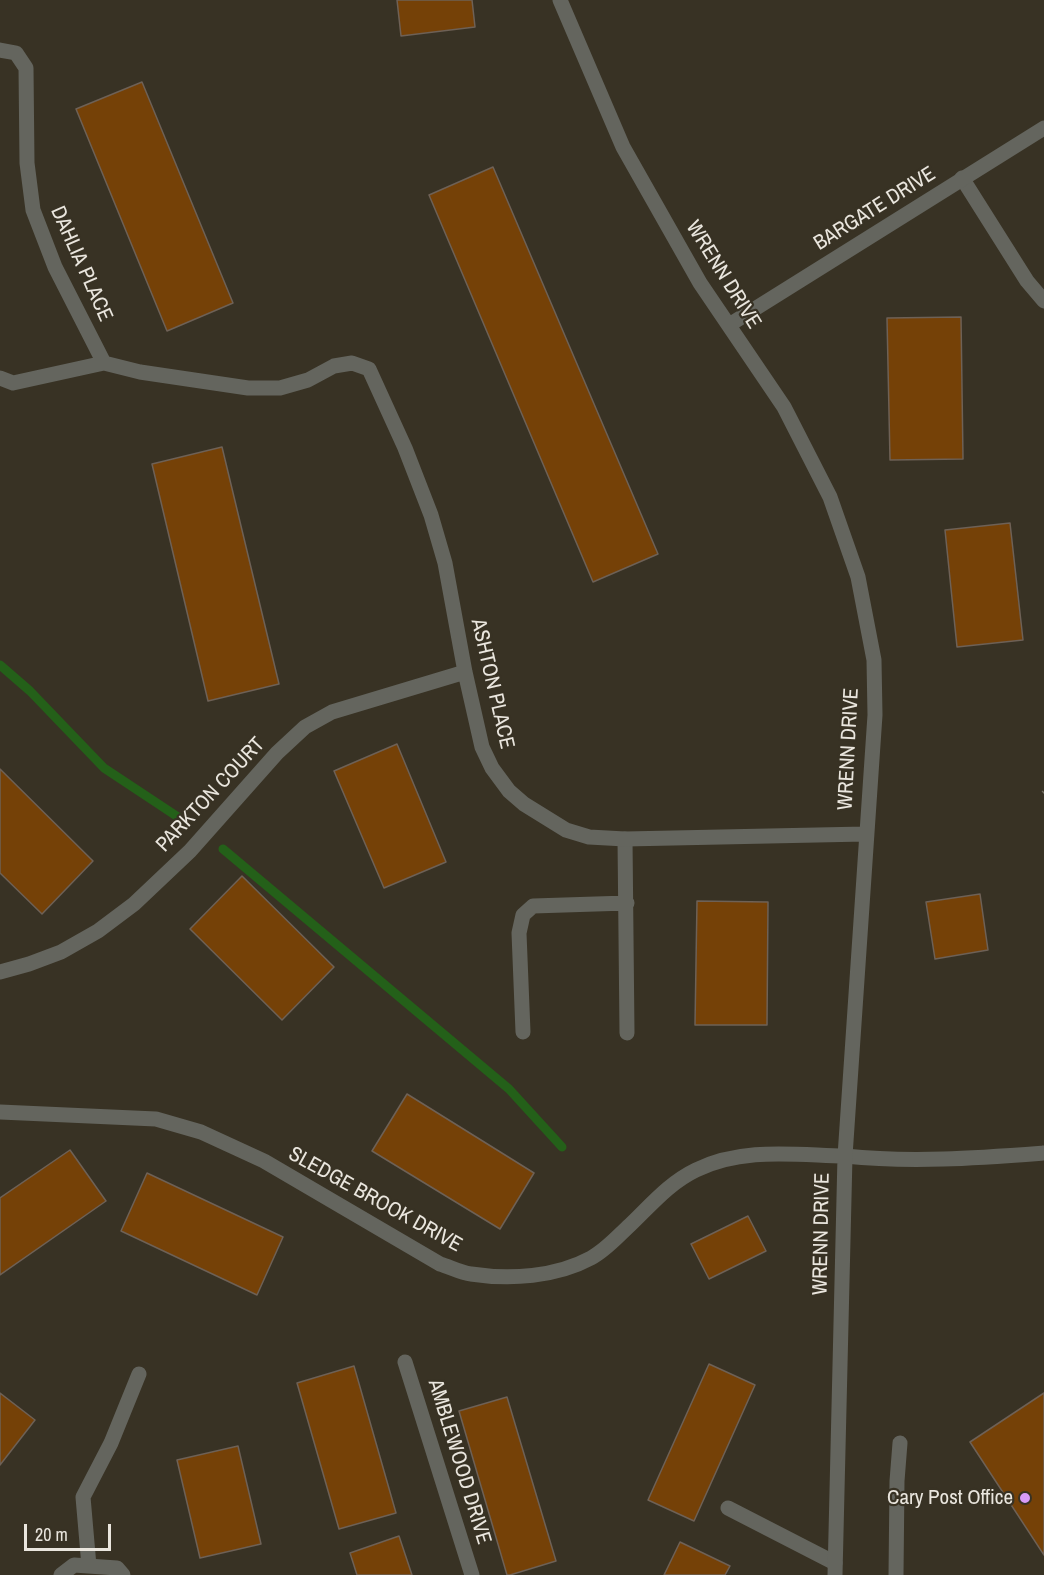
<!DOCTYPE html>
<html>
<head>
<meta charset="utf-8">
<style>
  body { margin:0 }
  #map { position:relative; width:1044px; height:1575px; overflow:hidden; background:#383224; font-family:"Archivo Narrow",sans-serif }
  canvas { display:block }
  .scale { position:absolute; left:24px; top:1524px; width:87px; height:27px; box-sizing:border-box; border:3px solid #eae6de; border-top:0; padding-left:8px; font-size:18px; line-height:21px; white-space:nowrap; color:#eae6de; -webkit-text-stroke:4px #383224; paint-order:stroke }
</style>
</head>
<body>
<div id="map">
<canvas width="1044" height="1575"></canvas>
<div class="scale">20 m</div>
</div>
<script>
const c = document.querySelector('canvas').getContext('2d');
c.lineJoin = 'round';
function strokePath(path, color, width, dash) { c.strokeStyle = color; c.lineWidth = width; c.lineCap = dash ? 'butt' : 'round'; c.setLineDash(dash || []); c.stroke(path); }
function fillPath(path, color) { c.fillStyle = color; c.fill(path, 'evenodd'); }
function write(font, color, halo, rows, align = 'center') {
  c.font = font + ' "Archivo Narrow",sans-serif'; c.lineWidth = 4.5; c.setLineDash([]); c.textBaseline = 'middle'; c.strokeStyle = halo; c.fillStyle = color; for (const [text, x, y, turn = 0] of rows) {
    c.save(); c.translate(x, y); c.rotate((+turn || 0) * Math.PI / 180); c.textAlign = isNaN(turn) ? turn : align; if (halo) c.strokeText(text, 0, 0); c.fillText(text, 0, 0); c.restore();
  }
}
strokePath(new Path2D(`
  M0,665L30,691L104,768L184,821
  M223,849L509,1089L562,1147`), '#246019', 9);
const building = new Path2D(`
  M397,0H472L475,27L401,36Z
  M142,82L233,303L167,331L76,109Z
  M493,167L658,554L593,582L429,195Z
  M961,317L963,459L890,460L887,318Z
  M222,447L279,684L208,701L152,464Z
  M1010,523L1023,640L957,647L945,530Z
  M397,744L446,862L384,888L334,771Z
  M0,769L93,861L42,914L0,873Z
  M242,876L334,967L282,1020L190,929Z
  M980,894L988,950L935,959L926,902Z
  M697,901L768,902L767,1025H695Z
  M407,1094L534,1173L500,1229L372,1151Z
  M70,1150L106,1201L0,1275V1198Z
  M147,1173L283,1237L257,1295L121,1231Z
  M748,1216L766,1251L709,1279L691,1244Z
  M709,1364L755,1385L694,1521L648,1500Z
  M354,1366L396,1513L339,1529L297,1383Z
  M0,1393L35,1420L0,1465Z
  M1044,1393V1555L970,1442Z
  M507,1397L556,1561L510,1575H507L459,1411Z
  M238,1446L261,1544L200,1558L177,1460Z
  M399,1536L412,1575H357L350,1553Z
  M680,1542L730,1566L725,1575H664Z`);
fillPath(building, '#754107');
strokePath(building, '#6e6156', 1.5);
strokePath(new Path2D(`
  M1043,793L1044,792`), '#736e62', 4, [3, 3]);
strokePath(new Path2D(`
  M962,178L1027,281L1044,301
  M625,839L627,1033
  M523,1032L519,933L523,915L533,906L627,903
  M845,1156C912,1163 977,1158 1044,1153
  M728,1508L835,1563
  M896,1575L897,1481L900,1443`), '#64655e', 15);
strokePath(new Path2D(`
  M560,0L623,147L700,283L784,407L830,497L858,577L874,660L875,715L845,1156L835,1575
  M0,50L16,53L26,68L27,163L33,210L55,267L104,363
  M729,325L1044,128
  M0,378L13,383L104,363L140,372L248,388H280L308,380L334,366L352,363L369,369L405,448L431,515L445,563L465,672L482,747L492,768L509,791L524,804L566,830L589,837L625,839L865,834
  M0,972L29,964L61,952L98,931L134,904L190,851L277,753L305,727L332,712L465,672
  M0,1112L156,1119L201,1132L264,1161L440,1264C450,1267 461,1273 471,1274C510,1280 556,1277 591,1258C606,1250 618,1236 630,1225C651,1205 669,1183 696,1170C742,1147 795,1155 845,1156
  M405,1362L472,1575
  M89,1566L83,1497L111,1443L139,1374
  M61,1575L74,1565L117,1568L123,1575`), '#64655e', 15);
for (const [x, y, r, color] of [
  [1025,1498,6,"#d89bf8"]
]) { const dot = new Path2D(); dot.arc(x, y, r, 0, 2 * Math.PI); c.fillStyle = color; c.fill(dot); strokePath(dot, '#383224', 2); }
write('21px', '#eae6de', '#383224', [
  ["BARGATE DRIVE",875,209,-32],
  ["DAHLIA PLACE",81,264,66],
  ["WRENN DRIVE",723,275,58],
  ["ASHTON PLACE",492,684,77],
  ["WRENN DRIVE",849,749,-87],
  ["PARKTON COURT",211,795,-47],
  ["SLEDGE BROOK DRIVE",375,1200,29],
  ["WRENN DRIVE",822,1234,-89],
  ["AMBLEWOOD DRIVE",459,1462,73]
]);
write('21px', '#eae6de', '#383224', [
  ["Cary Post Office",1013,1498]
], 'right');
</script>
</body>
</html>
